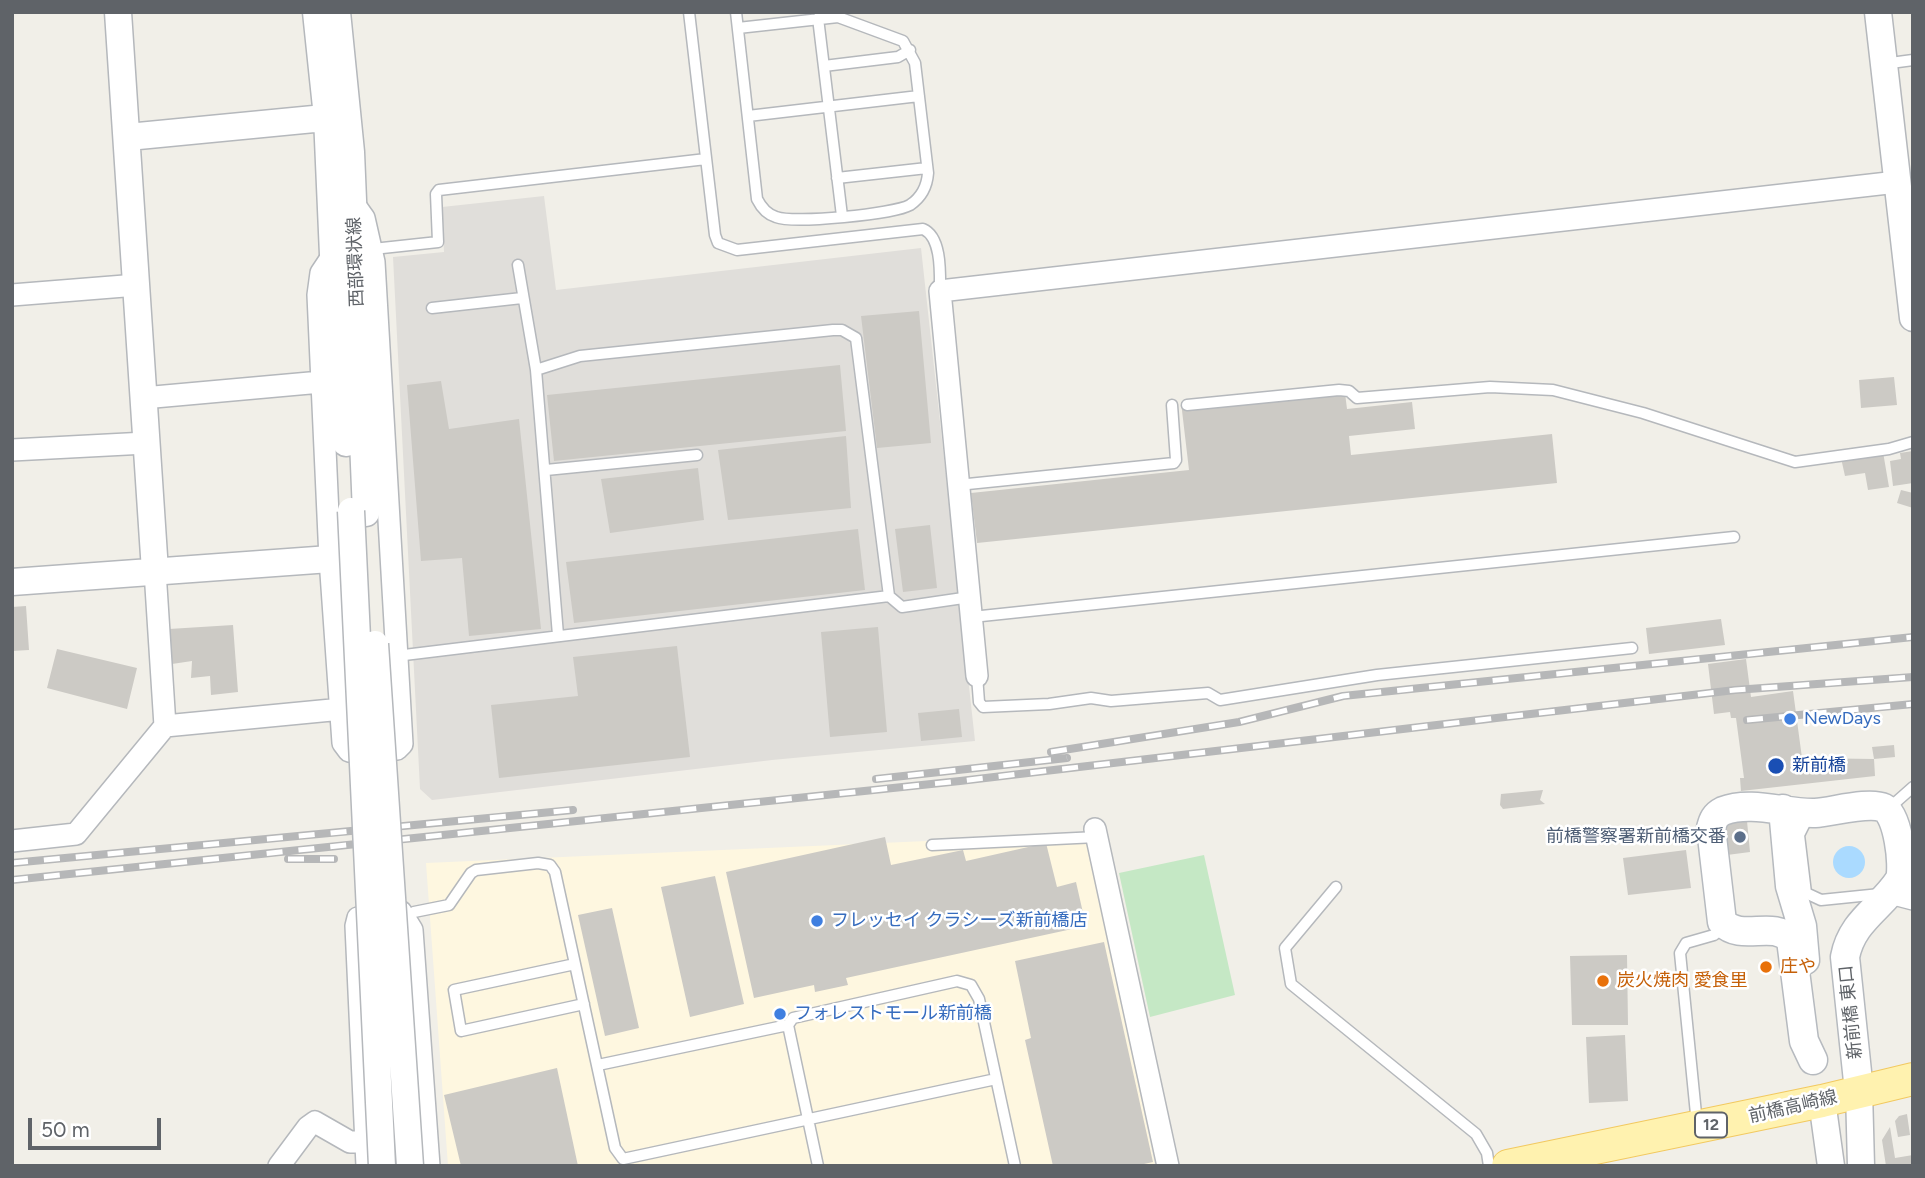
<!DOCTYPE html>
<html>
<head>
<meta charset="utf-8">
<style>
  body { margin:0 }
  #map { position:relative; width:1925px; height:1178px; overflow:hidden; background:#f1efe8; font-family:Figtree,sans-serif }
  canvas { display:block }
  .frame { position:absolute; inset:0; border:14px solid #5f6368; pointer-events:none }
  .scale { position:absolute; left:28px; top:1118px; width:133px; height:32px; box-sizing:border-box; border:4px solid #5f6368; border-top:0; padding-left:9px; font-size:21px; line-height:24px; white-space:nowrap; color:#5f6368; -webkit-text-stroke:5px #fff; paint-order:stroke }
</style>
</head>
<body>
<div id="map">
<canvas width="1925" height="1178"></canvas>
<div class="frame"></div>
<div class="scale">50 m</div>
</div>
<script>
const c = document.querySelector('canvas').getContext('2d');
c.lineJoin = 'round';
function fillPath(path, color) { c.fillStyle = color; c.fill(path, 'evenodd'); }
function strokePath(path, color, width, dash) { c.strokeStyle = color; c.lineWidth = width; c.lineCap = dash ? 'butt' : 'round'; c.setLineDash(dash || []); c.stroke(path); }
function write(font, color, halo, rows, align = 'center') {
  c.font = font + ' Figtree,"Noto Sans JP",sans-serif'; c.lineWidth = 5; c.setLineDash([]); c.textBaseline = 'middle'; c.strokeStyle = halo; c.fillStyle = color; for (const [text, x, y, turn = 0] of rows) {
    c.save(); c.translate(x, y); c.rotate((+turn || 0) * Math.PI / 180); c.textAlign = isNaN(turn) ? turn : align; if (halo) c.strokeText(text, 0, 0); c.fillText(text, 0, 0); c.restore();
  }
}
fillPath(new Path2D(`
  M1086,834L1155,1166H448L426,863Z`), '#fef7e0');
fillPath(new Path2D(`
  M544,196L556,290L921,248L975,741L772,760L432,800L420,789L393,257L444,252L442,207Z`), '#e0deda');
fillPath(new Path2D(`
  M1204,855L1235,995L1150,1017L1119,873Z`), '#c5e8c5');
fillPath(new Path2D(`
  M1833 862a16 16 0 1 1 32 0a16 16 0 1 1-32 0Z`), '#aadaff');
fillPath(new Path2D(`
  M919,311L931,443L877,448L861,316Z
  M840,365L846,431L554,461L547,395Z
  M1894,377L1897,405L1861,408L1859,380Z
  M441,381L449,429L519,419L541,629L469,636L462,558L421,561L407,385Z
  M1344,385L1347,409L1412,402L1415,429L1349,436L1351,455L1552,434L1557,483L977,543L971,493L1189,470L1181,402Z
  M846,436L851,508L728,520L718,450Z
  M1913,451V483L1893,486L1890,461L1901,459L1900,453Z
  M1883,452L1889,487L1868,490L1865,473L1845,476L1841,458Z
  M698,468L704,520L610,533L601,479Z
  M1901,490L1913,493V508L1897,503Z
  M930,525L937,588L903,592L895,529Z
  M858,529L865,590L574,623L566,562Z
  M26,606L29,650L12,651V607Z
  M1721,619L1725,645L1649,654L1646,628Z
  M233,625L238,692L211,695L210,676L191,678L192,661L172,664L169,629Z
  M878,627L887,732L830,737L821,632Z
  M677,646L690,757L499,778L491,705L578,696L573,657Z
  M57,649L137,668L127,709L47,688Z
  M1746,659L1751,697L1793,691L1802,758L1874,759L1875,776L1741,791L1740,778H1744L1736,718H1731L1730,712L1714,714L1708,664Z
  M959,709L962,737L921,741L918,713Z
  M1894,745L1895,757L1874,759L1872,747Z
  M1543,790L1540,800L1545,804L1503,809L1500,805L1501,794Z
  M1747,821L1750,852L1727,855L1724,829L1729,822Z
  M885,837L891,865L963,850L966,861L1046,843L1057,887L1076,882L1086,926L846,978L848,985L815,992L814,985L754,998L726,872Z
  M1686,850L1691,888L1628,895L1623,858Z
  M715,876L744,1004L690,1017L661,887Z
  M612,908L639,1028L605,1036L578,915Z
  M1104,942L1153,1162L1135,1166H1053L1025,1040L1031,1038L1015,961Z
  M1627,955L1628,1025H1572L1570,956Z
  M1625,1035L1628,1101L1589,1103L1586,1037Z
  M557,1068L578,1166H461L444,1095Z
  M1907,1114L1910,1135L1898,1137L1895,1121L1899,1116Z
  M1890,1127L1895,1158L1913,1155V1166H1886L1882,1140Z`), '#cccac5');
const service = new Path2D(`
  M689,12L715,235L718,243L737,250L923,229C942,237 940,274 940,291
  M736,12L757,199C761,207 766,214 776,217C794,224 894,214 910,205C922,197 927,187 928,173L915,63L903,41L838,17L738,28
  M818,18L842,216
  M1883,64L1913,60
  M824,66L898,57L910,50
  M748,116L919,96
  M837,178L927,168
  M373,249L438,242L436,194L439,190L706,159
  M518,265L536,370L558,635
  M432,308L522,298
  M536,370L580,356L833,330H842L856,338L889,596L902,607L970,597
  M1187,405L1339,390L1349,391L1357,398L1490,387L1553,390L1643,413L1795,462L1889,449L1913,442
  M546,470L697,455
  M958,485L1174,463L1176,460L1172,405
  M972,617L1734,537
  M396,656L889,596
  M977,676L979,702L983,707L1049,704L1091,698L1111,701L1208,693L1220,700L1377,675L1632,648
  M1887,810L1913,787
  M1808,817L1799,835L1806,893L1821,900L1880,894
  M932,845L1097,837
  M1336,887L1285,948L1291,984L1476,1134L1487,1153L1489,1166
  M407,917L414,912L449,905L471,873L476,870L538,863L550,865L555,872L615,1148L623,1159L996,1079
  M575,964L454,990L461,1031L584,1004
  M598,1065L788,1025
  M1697,1124L1680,953L1686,943L1714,935L1725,925
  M818,1166L788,1025L793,1018L957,981L971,985L979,999L1015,1166`);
const minor = new Path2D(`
  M333,255L321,273L318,295L330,559L343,743L349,751L354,752L397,749L402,744L374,262L364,218L354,204
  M12,295L137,285
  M143,398L321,382
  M12,450L146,443
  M977,676L940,291L1897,182
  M165,726L342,709
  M1095,829L1168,1166
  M12,841L76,834L165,726L155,571
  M1890,893L1913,899
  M279,1166L308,1127L315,1122L350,1142H366
  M367,1166L356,926L358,918L384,911L401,912L412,930L429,1166`);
const tertiary = new Path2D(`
  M118,12L155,571
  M316,12L327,117L333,255L346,443
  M337,12L351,152L366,513
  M1878,12L1913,318
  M128,137L345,116
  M12,582L330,559
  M1859,1091L1861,1166
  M1822,1101L1831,1166`);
const secondary = new Path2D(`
  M1783,809L1790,886L1802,926L1805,960
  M1813,1060L1804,1041L1791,940C1772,919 1743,943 1722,922L1711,828C1713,820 1715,815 1723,811C1752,800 1786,814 1815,813C1832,812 1869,801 1884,808C1898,815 1904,865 1900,879C1882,908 1852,920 1845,957L1859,1091`);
const primary = new Path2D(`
  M1508,1166L1822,1101L1913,1079`);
strokePath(service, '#b5b8bc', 13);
strokePath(minor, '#b5b8bc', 24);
strokePath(tertiary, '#b5b8bc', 29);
strokePath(secondary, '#b6babf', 31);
strokePath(primary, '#f2c960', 34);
strokePath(service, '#fff', 10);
strokePath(minor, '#fff', 21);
strokePath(tertiary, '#fff', 26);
strokePath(secondary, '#fff', 28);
strokePath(primary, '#fff2af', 32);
const rail = new Path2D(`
  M1747,720L1913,704
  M1051,752L1239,722L1343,696L1913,637
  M876,779L1067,758
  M288,859H334
  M12,863L573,810
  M12,880L960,781L1735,690L1913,677`);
strokePath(rail, '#b6b7b8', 8);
strokePath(rail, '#fff', 5, [16]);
const tertiaryBridge = new Path2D(`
  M351,511L382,1166
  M375,644L410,1166`);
strokePath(tertiaryBridge, '#b5b8bc', 29, []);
strokePath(tertiaryBridge, '#fff', 26);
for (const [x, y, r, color] of [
  [1790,719,7,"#3f7fe0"],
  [1776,766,9,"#1a4fb4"],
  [1740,837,7,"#5c6f8a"],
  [817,921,7,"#3f7fe0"],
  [1766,967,7,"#e8710a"],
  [1603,981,7,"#e8710a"],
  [780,1014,7,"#3f7fe0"]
]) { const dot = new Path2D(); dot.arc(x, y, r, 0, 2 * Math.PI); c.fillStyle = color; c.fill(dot); strokePath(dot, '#fff', 2.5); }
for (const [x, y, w] of [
  [1711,1125,32]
]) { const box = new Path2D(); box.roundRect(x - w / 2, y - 12.5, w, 25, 5); c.fillStyle = '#fff'; c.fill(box); strokePath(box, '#5f6368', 2); }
write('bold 16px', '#5f6368', null, [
  ["12",1711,1125]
]);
write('18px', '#5f6368', '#fff', [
  ["西部環状線",356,262,-92],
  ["新前橋 東口",1851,1012,-96],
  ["前橋高崎線",1793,1107,-13]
]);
write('18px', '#366cbe', '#fff', [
  ["NewDays",1804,719],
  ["フレッセイ クラシーズ新前橋店",831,921],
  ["フォレストモール新前橋",794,1014]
], 'left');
write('18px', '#164399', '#fff', [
  ["新前橋",1792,766]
], 'left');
write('18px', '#4e5e75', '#fff', [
  ["前橋警察署新前橋交番",1726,837]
], 'right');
write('18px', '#c56008', '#fff', [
  ["庄や",1780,967],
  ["炭火焼肉 愛食里",1617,981]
], 'left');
</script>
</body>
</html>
